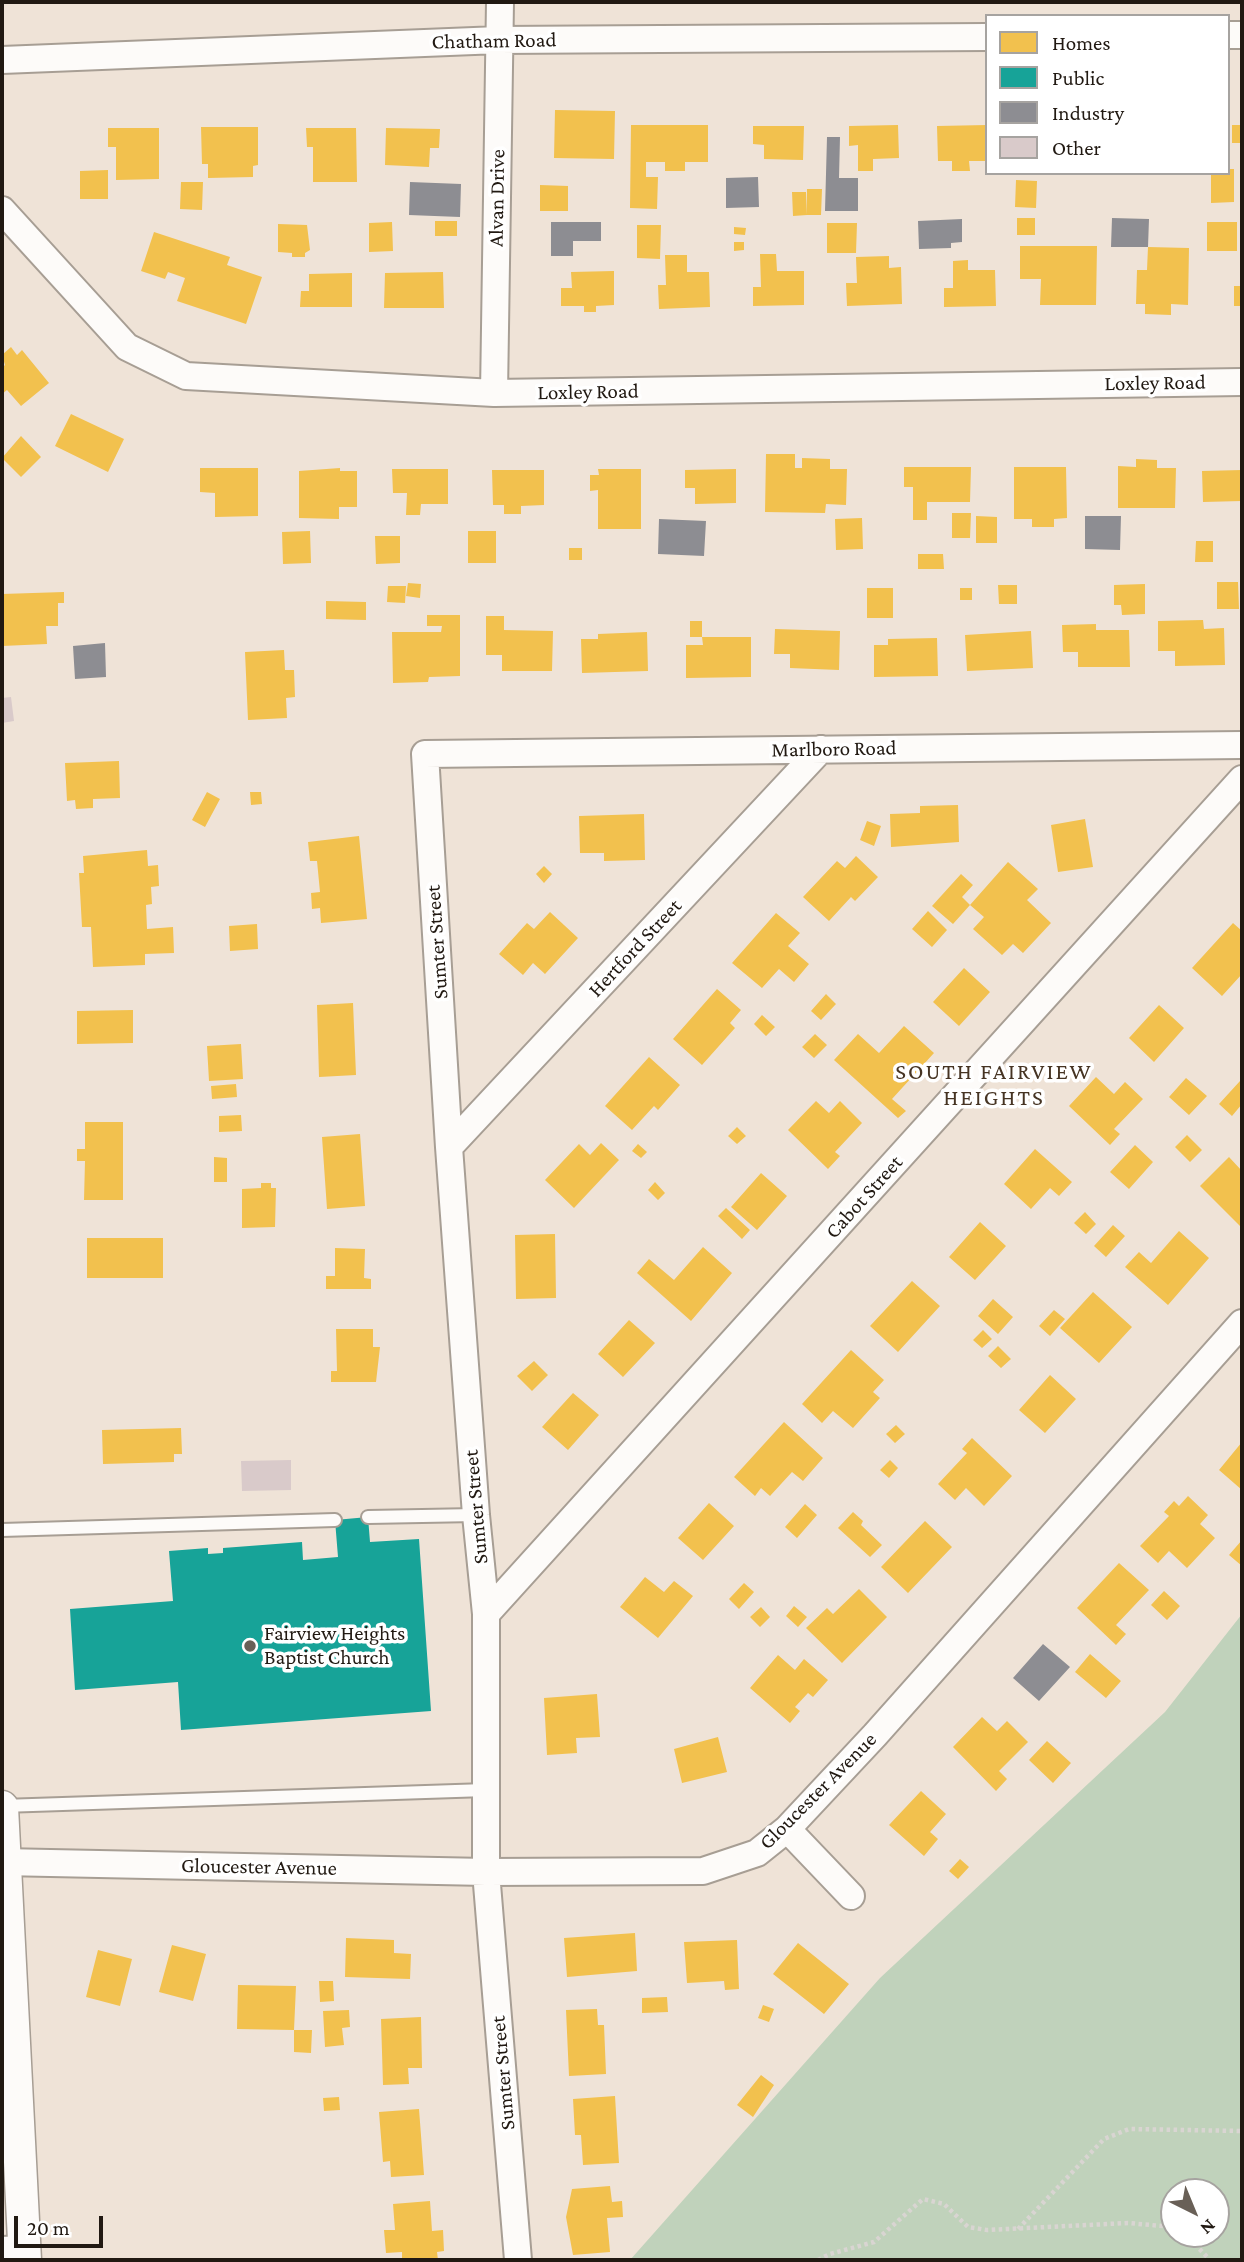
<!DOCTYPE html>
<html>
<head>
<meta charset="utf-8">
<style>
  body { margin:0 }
  #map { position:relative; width:1244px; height:2262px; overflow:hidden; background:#efe3d7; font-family:"Crimson Pro",serif }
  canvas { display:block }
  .frame { position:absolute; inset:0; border:4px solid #211912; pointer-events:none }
  .legend { position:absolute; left:985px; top:14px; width:245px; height:161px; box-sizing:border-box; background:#fff; border:2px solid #a6a3a0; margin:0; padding:9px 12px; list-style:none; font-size:21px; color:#211912 }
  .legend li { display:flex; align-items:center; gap:14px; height:35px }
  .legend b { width:35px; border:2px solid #a6a3a0 }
  .north { position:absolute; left:1160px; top:2178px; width:70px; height:70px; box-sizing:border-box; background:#fff; border:2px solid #a6a3a0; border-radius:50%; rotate:137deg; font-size:19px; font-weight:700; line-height:28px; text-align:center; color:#211912 }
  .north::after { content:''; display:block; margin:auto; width:24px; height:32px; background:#696057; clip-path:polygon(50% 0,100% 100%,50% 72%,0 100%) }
  .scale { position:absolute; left:14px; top:2216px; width:89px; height:32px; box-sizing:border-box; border:4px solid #211912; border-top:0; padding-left:9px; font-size:21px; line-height:24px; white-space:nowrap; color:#211912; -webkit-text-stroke:5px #fff; paint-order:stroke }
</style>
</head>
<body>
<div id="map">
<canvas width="1244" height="2262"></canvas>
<div class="frame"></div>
<ul class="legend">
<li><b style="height:19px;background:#f2c14e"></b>Homes</li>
<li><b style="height:19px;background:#17a398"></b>Public</li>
<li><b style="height:19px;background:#8d8d92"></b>Industry</li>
<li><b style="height:19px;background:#d9caca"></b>Other</li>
</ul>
<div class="north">N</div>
<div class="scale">20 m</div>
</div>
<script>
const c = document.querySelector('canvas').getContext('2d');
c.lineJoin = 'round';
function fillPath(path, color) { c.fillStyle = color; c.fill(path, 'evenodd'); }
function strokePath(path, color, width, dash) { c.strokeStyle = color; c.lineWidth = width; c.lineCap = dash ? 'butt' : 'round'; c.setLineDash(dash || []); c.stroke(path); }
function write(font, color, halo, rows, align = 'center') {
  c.font = font + ' "Crimson Pro",serif'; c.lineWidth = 7; c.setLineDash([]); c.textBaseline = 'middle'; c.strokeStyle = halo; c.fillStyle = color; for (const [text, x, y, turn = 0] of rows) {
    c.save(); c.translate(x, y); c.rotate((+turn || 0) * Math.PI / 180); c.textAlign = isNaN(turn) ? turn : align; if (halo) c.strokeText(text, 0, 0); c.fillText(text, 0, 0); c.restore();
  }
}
fillPath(new Path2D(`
  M1242,1614V2260H630L880,1978L1165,1712ZM1174,2192H1216V2234H1174Z`), '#c0d2bb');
fillPath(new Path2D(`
  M555,110L615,111L614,159L554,158Z
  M631,125H708V162H685V171H665V162H646V177H658L657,209L630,208Z
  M898,125L899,158L873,159V171H858V145L849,146V126Z
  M987,125V161H969L970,171H952V161H938L937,126Z
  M1232,125H1242V143H1232Z
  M753,126H804L803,160L764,159V145L753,144Z
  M201,127H258V165L253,166V177L208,178V164H202Z
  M108,128H159V179L116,180V147H108Z
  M306,128H356L357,182H313V147H307Z
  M386,128L440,129L439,148H430L429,167L385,165Z
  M1228,169H1234V202L1211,203V173H1228Z
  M108,170V199H80V171Z
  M1016,180L1037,181L1036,208L1015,207Z
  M181,182H203L202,210L180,209Z
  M540,185L568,186V211H540Z
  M807,189H822L821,215H807Z
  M792,192H806L807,215L793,216Z
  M1017,218H1035V235H1017Z
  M435,221H457V236H435Z
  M392,222L393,251L369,252V223Z
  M1207,222H1237V251H1207Z
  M827,223H857L856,253H827Z
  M278,224L307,225L310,250L305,253V257H292V253L278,252Z
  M637,225H661L660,259L637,258Z
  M734,227L746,228L745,235L734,234Z
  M154,232L230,257L227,265L262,277L246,324L177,301L185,278L168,272L165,279L141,271Z
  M734,242H744V250L734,251Z
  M1020,246H1097L1096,305H1040L1041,279H1020Z
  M1148,247L1189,248L1188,305L1171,304V315L1145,314V304H1136L1137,270H1147Z
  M760,254H776L777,271H804V305L753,306V287H761Z
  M665,255H687V272H709L710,307L659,309L658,285H666Z
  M889,256V268L901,267L902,304L847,306L846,283H857L856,257Z
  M968,260V270H995L996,306L944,307V288H953V261Z
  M614,271V305L596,306V312H584V306H561V288H572L571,272Z
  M443,272L444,308H384L385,273Z
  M352,273V307H300L301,291H309V274Z
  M1234,286H1242V306H1234Z
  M11,347L17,355L22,350L49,383L21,406L7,390L2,394V368L5,365L2,355Z
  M71,414L124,439L108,472L55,446Z
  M21,436L41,457L21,477L2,458Z
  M766,454H795V468H802V458L830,459V469H847L846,505L826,504L825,513L765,512Z
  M1136,459L1157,460V468H1176L1175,508H1118V466L1136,467Z
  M904,467H971L970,502H927V520H913V487H904Z
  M1014,467H1066L1067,518L1054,519V527H1032V519H1014Z
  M200,468H258V516L215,517V493L200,492Z
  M340,468V471H357V507H339V519L299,518V471Z
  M392,469H448V504H421L420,515H406L407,493H393Z
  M598,469H641V529H598V490L590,491V475H599Z
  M736,469V503L695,504V488H685V470Z
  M492,470H544V505L521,506V514H504V505H493Z
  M1242,470V501L1203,502L1202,471Z
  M952,513H971L970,538H952Z
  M976,516L997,517V543H976Z
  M862,518L863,549L836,550L835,519Z
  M310,531L311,563L283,564L282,532Z
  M468,531H496V563H468Z
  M375,536H400V563L376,564Z
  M1196,541H1213V562H1195Z
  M569,548H582V560H569Z
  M918,554H943L944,569H918Z
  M1217,582H1238L1239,609H1217Z
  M408,583L421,584L420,598L406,596Z
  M1145,584V614L1122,615L1121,605H1114V585Z
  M998,585H1017V604H999Z
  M388,586H406L405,603L387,602Z
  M867,588H893V618H867Z
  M960,588H972V600H960Z
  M64,592V603H58V626H46L47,644L2,646V594Z
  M326,601L366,602V620L326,619Z
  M427,615H460V676L429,677L428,682L393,683L392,632H441L442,626H427Z
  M486,616H504V630L553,631L552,671H502V655H486Z
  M1203,620L1204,629L1224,628L1225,665L1175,666V651H1158V621Z
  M690,621H702V637H690Z
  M1096,624V630H1129L1130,667H1078V652H1063L1062,625Z
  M775,629L840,631L839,670L790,668V654H774Z
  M1031,631L1033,668L967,671L965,635Z
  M647,632L648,671L582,673L581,639H598V634Z
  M702,637H751V677L686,678V645H703Z
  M937,638L938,676L874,677V645H888V639Z
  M284,650L285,670H294L295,697L286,698L287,718L248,720L245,652Z
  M119,761L120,798L93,799V808L76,809L75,800L67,801L65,763Z
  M207,792L220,799L205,827L192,820Z
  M250,792H261L262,804L251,805Z
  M958,805L959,842L891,847L890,814L920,813V806Z
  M644,814L645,860L604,861V853H580L579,816Z
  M1085,819L1093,867L1058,872L1051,825Z
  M867,821L881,826L874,846L860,840Z
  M359,836L367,919L321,923L320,908L312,909L311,893L320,892L317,861H310L308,842Z
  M147,850L148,866L158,865L159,886L151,887L152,904L146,905L147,929L173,927L174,953L145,954V965L93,967L91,927H82L79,873H84L83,856Z
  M856,856L878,877L855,901L851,897L829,921L803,897L837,861L845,868Z
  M1008,862L1038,889L1027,900L1051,923L1023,953L1013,944L1002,955L973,929L984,917L970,905Z
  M544,866L552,874L544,883L536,874Z
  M961,874L973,885L962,897L970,905L953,924L932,906Z
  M928,911L947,930L932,947L912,929Z
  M550,912L578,938L545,974L533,963L523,975L499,954L527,923L534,929Z
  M776,913L800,933L788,946L809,964L794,982L779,969L762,988L732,963Z
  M1233,923L1242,931V974L1222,996L1192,968Z
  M257,924L258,949L230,951L229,926Z
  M964,968L990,992L959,1026L933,1002Z
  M717,989L741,1010L730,1023L735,1028L702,1065L673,1039Z
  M826,994L836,1004L821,1020L811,1011Z
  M353,1003L356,1075L319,1077L317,1005Z
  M1159,1005L1184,1028L1154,1062L1129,1038Z
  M133,1010V1043L77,1044V1011Z
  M762,1015L775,1027L766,1036L754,1024Z
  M904,1026L934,1053L892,1099L906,1111L898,1118L834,1060L858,1034L879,1053Z
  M815,1034L827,1045L814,1058L802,1047Z
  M241,1044L243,1079L209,1081L207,1046Z
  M649,1057L680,1085L658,1110L654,1106L632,1130L605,1106Z
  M1096,1077L1114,1094L1125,1082L1143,1099L1114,1129L1120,1134L1110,1145L1069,1106Z
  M1186,1078L1207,1096L1189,1115L1169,1097Z
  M1240,1081L1242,1104L1232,1116L1219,1104Z
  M236,1084L237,1097L212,1099L211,1086Z
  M816,1101L829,1113L840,1101L862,1123L835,1152L840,1156L828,1169L788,1130Z
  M241,1115L242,1131L219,1132V1116Z
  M85,1122H123V1200H84L85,1161H77V1149H85Z
  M737,1127L746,1136L737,1144L728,1136Z
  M360,1134L365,1206L327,1209L322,1137Z
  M1187,1135L1202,1150L1190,1162L1175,1147Z
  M601,1143L619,1160L574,1208L545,1180L579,1144L590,1155Z
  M638,1144L647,1152L641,1158L632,1151Z
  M1135,1145L1153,1162L1129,1189L1110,1172Z
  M1035,1149L1072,1182L1059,1196L1050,1188L1031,1209L1004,1184Z
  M214,1157L227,1158V1182H214Z
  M1229,1157L1242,1171V1223L1240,1226L1200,1186Z
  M761,1173L787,1196L757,1230L731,1207Z
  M655,1182L665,1193L658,1200L648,1190Z
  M261,1183H271V1188H276L275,1227L242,1228V1189L261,1188Z
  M726,1208L750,1230L742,1239L718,1216Z
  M1085,1212L1096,1224L1086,1234L1074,1223Z
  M980,1222L1006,1246L975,1280L949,1257Z
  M1113,1225L1125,1236L1106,1257L1094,1246Z
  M1179,1231L1209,1258L1168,1305L1125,1267L1139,1252L1151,1263Z
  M555,1234L556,1298L516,1299L515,1235Z
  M87,1238H163V1278H87Z
  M703,1247L732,1273L691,1321L637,1273L649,1259L674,1280Z
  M335,1248L365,1249L364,1278L371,1279V1289H326V1276H335Z
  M912,1281L940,1306L898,1352L870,1326Z
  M1093,1292L1132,1327L1099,1363L1060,1328Z
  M993,1299L1013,1317L998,1334L978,1316Z
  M1054,1310L1065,1319L1050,1336L1039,1326Z
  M629,1320L655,1343L623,1377L598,1354Z
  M336,1329H373V1347H380L376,1382H331V1371H337Z
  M983,1330L992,1339L982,1348L973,1340Z
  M998,1346L1011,1359L1001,1368L988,1356Z
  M851,1350L884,1380L873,1392L880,1398L853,1428L833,1411L822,1423L802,1404Z
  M534,1361L548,1375L532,1391L517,1376Z
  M1050,1375L1076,1399L1045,1433L1019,1410Z
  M573,1393L599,1415L568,1450L542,1427Z
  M784,1422L823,1458L803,1481L792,1472L770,1496L761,1488L755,1496L734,1477Z
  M896,1425L905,1434L895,1443L886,1434Z
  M181,1428L182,1454H174V1462L103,1464L102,1430Z
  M972,1438L1012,1476L984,1506L966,1488L955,1500L938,1484L967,1453L962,1449Z
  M1242,1442V1490L1219,1470Z
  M890,1460L898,1468L889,1478L880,1470Z
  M1188,1496L1208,1515L1200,1524L1215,1538L1187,1568L1169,1551L1158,1563L1140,1546L1169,1516L1164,1512L1174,1501L1179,1506Z
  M709,1503L734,1526L703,1560L678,1538Z
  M805,1504L817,1515L797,1538L785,1527Z
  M853,1512L863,1521L861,1525L882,1545L870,1557L838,1528Z
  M925,1521L952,1547L908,1593L881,1567Z
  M1242,1540V1566L1229,1555Z
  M1119,1563L1149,1590L1116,1625L1126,1634L1116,1645L1077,1608Z
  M645,1577L664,1592L674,1581L693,1596L658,1638L620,1607Z
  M744,1583L754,1592L739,1609L729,1599Z
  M859,1589L887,1617L842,1663L806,1628L827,1608L833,1614Z
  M1164,1591L1180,1606L1167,1620L1151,1605Z
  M794,1606L807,1617L798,1627L786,1616Z
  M761,1607L770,1617L760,1627L750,1617Z
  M1090,1654L1121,1681L1106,1698L1075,1672Z
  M778,1655L795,1670L804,1659L828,1680L813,1697L808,1693L795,1707L800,1711L790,1723L750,1688Z
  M597,1694L600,1737L576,1738L577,1753L547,1755L544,1698Z
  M982,1717L997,1731L1007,1721L1028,1742L999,1771L1007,1779L996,1791L953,1747Z
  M718,1737L727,1772L682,1783L674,1749Z
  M1047,1741L1071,1763L1053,1783L1029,1760Z
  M921,1791L946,1814L930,1832L938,1839L924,1856L889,1825Z
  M960,1859L969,1867L958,1879L949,1871Z
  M635,1933L637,1971L567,1977L564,1938Z
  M346,1938L394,1940V1953L411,1954L410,1979L345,1977Z
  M737,1940L739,1989L725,1990L724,1981L687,1983L684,1942Z
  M798,1943L849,1984L824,2014L773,1974Z
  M172,1945L206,1954L193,2001L159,1992Z
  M98,1950L132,1959L120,2006L86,1997Z
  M319,1981H333L334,2001L320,2002Z
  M238,1985L296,1986L294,2030L237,2029Z
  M667,1997L668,2012L642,2013V1998Z
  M763,2005L774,2009L769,2022L758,2018Z
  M597,2009L598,2025H604L606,2074L569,2076L566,2010Z
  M349,2010L350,2027L342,2028L344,2045L325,2047L323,2011Z
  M421,2017L422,2068H408L409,2084L383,2085L381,2019Z
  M294,2030H312L311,2053L294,2052Z
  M761,2075L774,2085L753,2117L737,2105Z
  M615,2096L619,2163L583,2165L581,2135H575L573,2099Z
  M339,2097L340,2110L324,2111L323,2098Z
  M419,2109L424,2175L391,2177L390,2161L383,2162L379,2112Z
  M610,2186L612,2202L622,2201L623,2217L607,2218L610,2252L573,2255L566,2217L572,2189Z
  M430,2201L432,2231L443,2230L444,2251L437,2252L438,2260H402V2252L386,2253L384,2230H395L393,2204Z`), '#f2c14e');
fillPath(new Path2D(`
  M368,1517L370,1542L419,1539L431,1711L181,1730L178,1682L75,1690L70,1609L173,1601L169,1551L208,1548V1554L223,1553V1548L302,1542L303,1560L338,1557L335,1520Z`), '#17a398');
fillPath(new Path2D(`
  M827,137H840L839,178H858V211H825Z
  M758,177L759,207L726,208V178Z
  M410,182L461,184L460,217L409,215Z
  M1112,218L1149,219L1148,247H1111Z
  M962,219V242L951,243V248L919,249L918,221Z
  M551,222H601V241H573V256H551Z
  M1085,516H1121L1120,550L1085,549Z
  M659,519L706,521L704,556L658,554Z
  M105,643L106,677L75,679L73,646Z
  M1043,1644L1070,1667L1039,1701L1013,1678Z`), '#8d8d92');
fillPath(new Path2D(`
  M11,697L14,721L2,723V698Z
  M291,1460V1490L242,1491L241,1461Z`), '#d9caca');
const service = new Path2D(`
  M368,1517L476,1515
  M2,1530L335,1520
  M2,1806L486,1790`);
const minor = new Path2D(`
  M1228,35H1242
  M2,60L499,40L987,37
  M2,210L127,347L186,376L494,393L1242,382
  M494,393L500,2
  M449,1147L821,749
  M486,1614L1242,779
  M787,1829L851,1896
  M2,1862L486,1872L703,1871L757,1853L787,1829L875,1735L1242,1323
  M2,2250L24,2249
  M518,2260L486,1872V1614L476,1515L449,1147L425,754L1242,745`);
const tertiary = new Path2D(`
  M2,1807L25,2260`);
strokePath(service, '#a79e94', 16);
strokePath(minor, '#a79e94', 30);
strokePath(tertiary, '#a79e94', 35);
strokePath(new Path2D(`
  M1018,2229L1104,2139L1129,2129L1242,2131
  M1185,2234L1210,2260
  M818,2260L830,2254L874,2242L923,2199L944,2204L968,2227L987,2230L1128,2223L1174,2227`), '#d9d5d2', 4.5, [3.5, 3.5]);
strokePath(service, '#fdfbf9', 12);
strokePath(minor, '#fdfbf9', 26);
strokePath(tertiary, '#fdfbf9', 32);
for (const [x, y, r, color] of [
  [250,1646,7,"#696057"]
]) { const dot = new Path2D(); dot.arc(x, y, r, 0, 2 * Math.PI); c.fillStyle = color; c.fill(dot); strokePath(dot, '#fff', 2.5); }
write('21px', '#211912', '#fff', [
  ["Chatham Road",494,41,-1],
  ["Alvan Drive",497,198,-89],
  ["Loxley Road",1155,383,-1],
  ["Loxley Road",588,392,-1],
  ["Marlboro Road",834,749,-1],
  ["Sumter Street",437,942,-94],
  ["Hertford Street",635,948,-47],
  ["Cabot Street",864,1197,-48],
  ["Sumter Street",476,1507,-95],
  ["Gloucester Avenue",818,1791,-45],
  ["Gloucester Avenue",259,1867,1],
  ["Sumter Street",503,2073,-95]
]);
write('21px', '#211912', '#fff', [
  ["Fairview Heights",264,1634],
  ["Baptist Church",264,1658]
], 'left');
c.letterSpacing = '2px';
write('23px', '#463423', '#fff', [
  ["SOUTH FAIRVIEW",994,1072],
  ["HEIGHTS",994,1098]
]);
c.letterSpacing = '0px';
</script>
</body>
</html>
